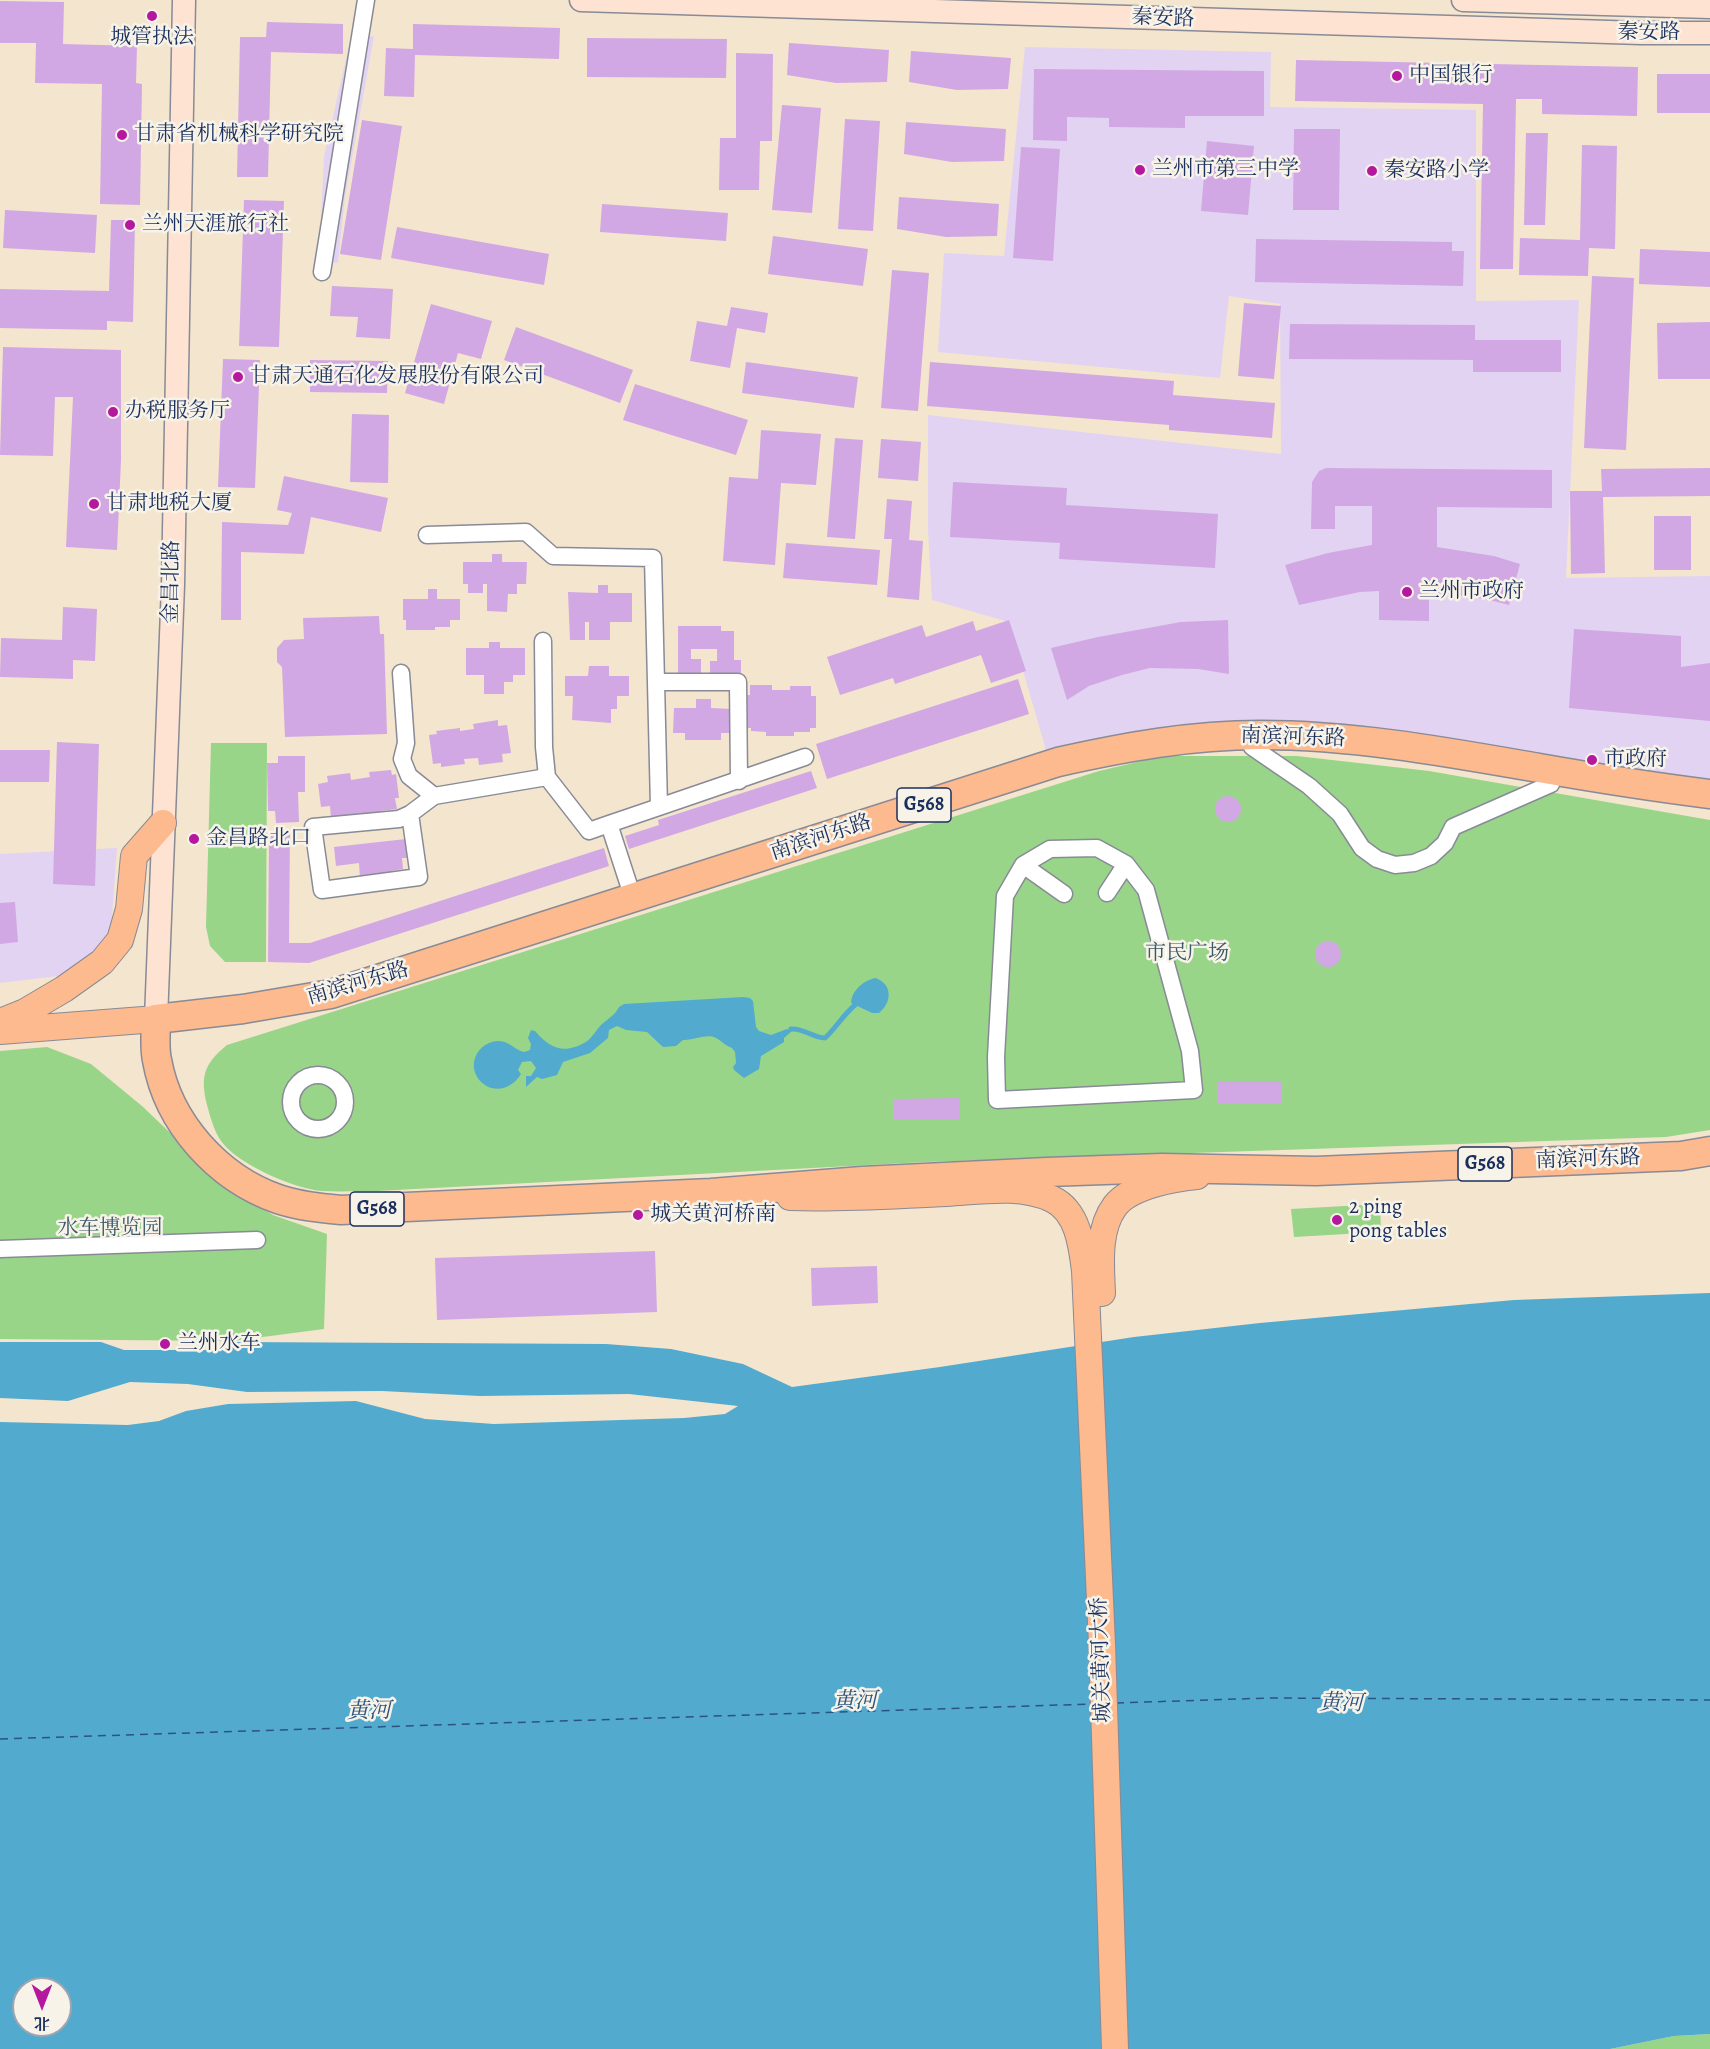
<!DOCTYPE html>
<html>
<head>
<meta charset="utf-8">
<style>
  body { margin:0 }
  #map { position:relative; width:1710px; height:2049px; overflow:hidden; background:#f4e5ce; font-family:Alegreya,"Noto Serif SC",serif }
  canvas { display:block }
  .north { position:absolute; left:12px; top:1977px; width:60px; height:60px; box-sizing:border-box; background:#f7f3e8; border:2px solid #9fa5b1; border-radius:50%; rotate:180deg; font-size:16px; font-weight:700; line-height:24px; text-align:center; color:#1b2f5e }
  .north::after { content:''; display:block; margin:auto; width:21px; height:27px; background:#b5179e; clip-path:polygon(50% 0,100% 100%,50% 72%,0 100%) }
</style>
</head>
<body>
<div id="map">
<canvas width="1710" height="2049"></canvas>
<div class="north">北</div>
</div>
<script>
const c = document.querySelector('canvas').getContext('2d');
c.lineJoin = 'round';
function fillPath(path, color) { c.fillStyle = color; c.fill(path, 'evenodd'); }
function strokePath(path, color, width, dash) { c.strokeStyle = color; c.lineWidth = width; c.lineCap = dash ? 'butt' : 'round'; c.setLineDash(dash || []); c.stroke(path); }
function write(font, color, halo, rows, align = 'center') {
  c.font = font + ' Alegreya,"Noto Serif SC",serif'; c.lineWidth = 5; c.setLineDash([]); c.textBaseline = 'middle'; c.strokeStyle = halo; c.fillStyle = color; for (const [text, x, y, turn = 0] of rows) {
    c.save(); c.translate(x, y); c.rotate((+turn || 0) * Math.PI / 180); c.textAlign = isNaN(turn) ? turn : align; if (halo) c.strokeText(text, 0, 0); c.fillText(text, 0, 0); c.restore();
  }
}
fillPath(new Path2D(`
  M374,36L345,197L338,263L319,261L324,157L351,37Z
  M1025,47L1271,52L1270,107L1476,110V301L1579,300L1566,578L1710,576V783L1239,728L1048,757L1009,622L932,600L928,529V415L1281,454L1280,304L1229,296L1220,378L938,352L944,253L1004,256Z
  M117,848L108,970L0,983V854Z`), '#e3d3f2');
fillPath(new Path2D(`
  M211,743H267L266,962H225L210,946L206,927Z
  M1163,756H1297L1429,771L1710,820V1130L1666,1137L926,1162L377,1191C359,1191 340,1192 322,1191C295,1189 244,1166 226,1147C215,1136 211,1119 207,1105C200,1076 204,1064 227,1045L1099,771Z
  M47,1047L91,1064L142,1106L223,1183L273,1215L327,1234L324,1329L232,1341L0,1339V1051Z
  M1380,1204L1381,1232L1294,1237L1291,1209Z
  M1710,2034V2049H1610L1674,2036Z`), '#98d589');
fillPath(new Path2D(`
  M875,978C892,983 893,1002 879,1013H872L851,1003C852,990 863,981 875,978Z
  M743,997L750,998L753,1001L756,1027L759,1031L771,1035L787,1029L792,1031L784,1038V1042L761,1056L759,1069L744,1078L734,1070L733,1067L736,1063L735,1052L732,1048C724,1045 721,1040 714,1037C708,1034 691,1040 683,1040L676,1046L663,1047L647,1032L626,1030L617,1026L609,1030L608,1038L590,1053L563,1062L557,1075L542,1079L537,1077L526,1087V1076H531L536,1068L531,1061L522,1062L518,1070L521,1074C500,1107 461,1078 478,1052C483,1045 490,1041 499,1041C509,1041 515,1050 524,1052L530,1050L531,1044L528,1038L531,1030L535,1031C550,1048 563,1055 586,1042C592,1038 597,1029 602,1024C609,1018 615,1015 619,1007L624,1004Z
  M1710,1293V2034L1674,2036L1610,2049H0V1422L128,1425L159,1421L186,1411L228,1404L356,1401L425,1419L494,1424L684,1418L725,1414L738,1406L629,1394L480,1396L382,1391L247,1392L188,1384L130,1382L68,1401L0,1398V1342H101L124,1350H207L235,1342L606,1344L671,1349L743,1364L792,1387L940,1367L1134,1337L1260,1323L1514,1300ZM24,1989H60V2025H24Z`), '#52aacf');
strokePath(new Path2D(`
  M791,1029C804,1028 813,1038 825,1038C836,1028 843,1015 855,1005`), '#52aacf', 5);
strokePath(new Path2D(`
  M1116,1703L1269,1698L1710,1700
  M0,1739L1091,1704`), '#2c5480', 1.5, [8, 6]);
fillPath(new Path2D(`
  M0,1L64,2L63,44L137,46L136,83L142,84L140,205L100,204L102,84L35,83L36,43H0Z
  M267,22L343,24V54L271,52L268,177H237L240,37H266Z
  M413,24L560,28L559,59L415,55L414,97L384,96L386,48L413,49Z
  M587,38L727,39L726,78L587,77Z
  M789,43L889,50L887,82L836,83L787,75Z
  M911,51L1011,58L1008,89L957,90L909,82Z
  M736,53L773,54L772,141H760L759,190H719L720,138H736Z
  M1296,60L1638,67L1637,116L1542,114V99H1516L1513,269H1480L1483,104L1295,101Z
  M1034,69L1264,71V116H1185V128L1109,127V118L1067,117V141L1033,140Z
  M1657,74H1710V113H1657Z
  M782,105L821,108L812,213L772,210Z
  M845,119L880,121L873,231L838,229Z
  M362,120L402,126L381,260L340,254Z
  M906,122L1006,129L1004,161L952,162L904,154Z
  M1294,129H1340L1339,210H1293Z
  M1526,133H1548L1545,225H1524Z
  M1207,141L1254,146L1248,215L1201,211Z
  M1582,145L1617,146L1615,249L1589,248L1588,276L1519,275L1520,238L1580,240Z
  M1021,147L1060,149L1053,261L1013,258Z
  M899,197L999,204L997,236L946,237L897,229Z
  M244,200L284,201L279,347L239,346Z
  M602,204L728,213L726,241L600,232Z
  M5,210L97,215L95,253L3,248Z
  M111,220H135L133,322L107,321V330L0,328V289L109,291Z
  M397,227L549,254L544,285L391,258Z
  M773,236L868,249L863,286L768,274Z
  M1256,239L1452,242V251H1464L1463,286L1255,282Z
  M1640,249L1710,252V287L1639,284Z
  M892,270L929,273L918,411L881,408Z
  M1592,276L1634,278L1626,450L1584,448Z
  M332,286L393,289L390,339L356,337L358,317L330,316Z
  M1244,303L1281,306L1274,379L1238,376Z
  M431,304L492,321L481,359L458,353L444,404L405,393Z
  M731,307L768,313L765,333L737,328L730,368L690,361L697,321L727,326Z
  M1710,322V379H1658L1657,323Z
  M1290,324L1475,325V340H1561V372H1473V360L1289,359Z
  M516,327L633,370L620,403L504,360Z
  M3,347L121,350V460L117,550L66,547L73,397H55L53,456L0,455Z
  M223,359L260,360L255,488L218,487Z
  M310,360L388,361L387,393L310,392Z
  M746,362L858,377L854,408L742,393Z
  M930,362L1174,381L1173,395L1275,403L1272,438L1169,430V425L927,406Z
  M635,384L748,420L736,455L623,420Z
  M352,414L389,415L388,483L350,482Z
  M761,430L821,434L816,485L781,483L775,565L723,561L729,477L758,479Z
  M835,438L863,440L855,539L827,537Z
  M881,439L921,442L918,481L878,478Z
  M1326,468L1552,470V508L1437,507V547L1494,556L1520,564L1509,605L1486,599L1429,592V621L1379,620V591L1360,592L1299,605L1285,565L1328,553L1372,545V506H1335V529H1311L1312,482L1319,471Z
  M1710,468V496L1603,497L1605,573L1571,574L1570,491H1602L1601,469Z
  M284,476L388,498L381,532L311,517L304,554L241,552V620H221L222,522L288,525L292,513L277,510Z
  M953,482L1067,488L1066,505L1218,514L1215,568L1059,559L1060,543L950,537Z
  M887,499L912,501L909,540L923,541L919,600L887,597L892,539H884Z
  M1654,516H1691V570H1654Z
  M786,543L880,550L877,585L783,578Z
  M492,554H502V562H527L526,584H517V594H508L507,612L487,611V584H483V593H468V584H463V562H492Z
  M598,585H608V593H632V622H610V640H589V622H585V640H570L568,592L598,593Z
  M428,589H437V599H460V620H450V627H435V630H406V620H403V599H428Z
  M63,607L97,609L95,661L73,660V679L0,677L1,638L62,640Z
  M379,616L380,634H384L387,734L285,737L282,667L277,662V648L284,640L304,639L303,618Z
  M1009,620L1026,671L991,683L981,655L895,684L893,678L840,695L827,657L922,625L926,637L973,621L976,631Z
  M1228,620L1229,674L1198,669L1150,668L1122,675L1089,686L1067,700L1051,648L1098,637L1181,622Z
  M678,626H721V631H734V660H741V674H710V661H717V649H691V659H701V673H678Z
  M1574,629L1681,636V667L1710,663V721L1569,708Z
  M489,642H500V648H525V675H513V682H504V694H484V675H466V648H489Z
  M589,666H609V676H629V696H617V709H611V723L572,720L573,696H565V676H588Z
  M1018,679L1029,714L827,779L816,744Z
  M750,685H772V690H790V686H811V696H816V728H810V732H794V736H766V732L751,731V728H743L744,695H750Z
  M696,699H711V708L732,709V733H721V740H685V733H673L674,708H696Z
  M498,720V726L507,725L511,753L502,754L503,762L479,765L478,758L464,759L465,764L441,767V763L433,764L429,735L437,734L436,731L460,728V731L474,729L473,724Z
  M57,742L99,744L95,886L53,884Z
  M0,750H50L49,782H0Z
  M278,756H305V792H298L299,822L276,823L275,811H268L267,763H278Z
  M391,770L392,775L396,774L399,798H395L397,809L381,811V814L346,818L345,815L331,817L330,806L321,807L318,784L328,782L327,776L350,773L351,780L370,777L369,772Z
  M811,771L817,788L629,849L625,836L659,825L658,820Z
  M1215 809a13 13 0 1 1 26 0a13 13 0 1 1-26 0Z
  M269,831H290L289,943H310L604,848L609,866L309,963L268,962Z
  M406,839L408,858H402L403,869L391,871V874L360,878L359,863L336,866L334,847Z
  M15,902L18,942L0,944V903Z
  M1315 954a13 13 0 1 1 26 0a13 13 0 1 1-26 0Z
  M1217,1082H1282V1103L1217,1104Z
  M959,1098V1120H894V1099Z
  M655,1251L657,1312L437,1320L435,1258Z
  M877,1266L878,1303L812,1306L811,1268Z`), '#d1a8e3');
const street = new Path2D(`
  M322,272L366,0
  M427,535L526,532L553,556L653,558L659,807L609,824L633,898
  M543,641L544,747L547,777
  M401,673L406,743L402,759L409,776L434,796L547,777L589,831L609,824
  M656,682H738L739,781
  M1252,747L1309,786L1340,814L1362,848L1377,859L1395,865L1414,863L1431,856L1445,843L1453,827L1551,784
  M659,807L805,757
  M410,814L419,877L322,890L313,827L399,819L410,814L434,796
  M1097,848L1126,864L1146,890L1190,1051L1194,1090L997,1100L996,1057L1005,896L1023,865L1050,849Z
  M1023,865L1064,894
  M1107,893L1126,864
  M291 1102a27 27 0 1 1 54 0a27 27 0 1 1-54 0Z
  M0,1249L257,1240`);
const secondary = new Path2D(`
  M581,0L1641,33H1710
  M1463,0L1710,7
  M156,1019L173,585L184,0`);
const primary = new Path2D(`
  M0,1022L25,1012L64,989L102,962L120,940L129,909L134,856L163,823
  M0,1031L156,1019
  M790,1197C842,1199 895,1195 947,1193C981,1191 1020,1184 1052,1199C1078,1211 1082,1246 1085,1271L1102,1644L1115,2049
  M1102,1293C1101,1266 1097,1230 1115,1206C1130,1186 1174,1178 1197,1176`);
const highway = new Path2D(`
  M1710,794C1653,787 1596,778 1539,768C1447,752 1355,735 1260,735C1191,735 1125,747 1058,762L331,994L243,1009L156,1019C156,1032 154,1047 157,1060C168,1123 218,1178 278,1199C299,1206 320,1208 341,1210L711,1193L862,1181L1047,1172L1162,1168L1316,1171L1681,1156L1710,1151`);
strokePath(street, '#888a96', 19);
strokePath(secondary, '#888a96', 25);
strokePath(primary, '#888a96', 28);
strokePath(highway, '#888a96', 31);
strokePath(street, '#fff', 16);
strokePath(secondary, '#fee3d2', 22);
strokePath(primary, '#fcba8e', 26);
strokePath(highway, '#fcba8e', 28);
for (const [x, y, r, color] of [
  [152,16,6,"#b5179e"],
  [1397,76,6,"#b5179e"],
  [122,135,6,"#b5179e"],
  [1140,170,6,"#b5179e"],
  [1372,171,6,"#b5179e"],
  [130,225,6,"#b5179e"],
  [238,377,6,"#b5179e"],
  [113,412,6,"#b5179e"],
  [94,504,6,"#b5179e"],
  [1407,592,6,"#b5179e"],
  [1592,760,6,"#b5179e"],
  [194,839,6,"#b5179e"],
  [638,1215,6,"#b5179e"],
  [1337,1220,6,"#b5179e"],
  [165,1344,6,"#b5179e"]
]) { const dot = new Path2D(); dot.arc(x, y, r, 0, 2 * Math.PI); c.fillStyle = color; c.fill(dot); strokePath(dot, '#f7f3e8', 2); }
for (const [x, y, w] of [
  [924,805,54],
  [1485,1164,54],
  [377,1209,54]
]) { const box = new Path2D(); box.roundRect(x - w / 2, y - 17, w, 34, 4.5); c.fillStyle = '#f7f3e8'; c.fill(box); strokePath(box, '#1b2f5e', 1.5); }
write('bold 20px', '#1b2f5e', null, [
  ["G568",924,805],
  ["G568",1485,1164],
  ["G568",377,1209]
]);
write('21px', '#1b2f5e', '#f7f3e8', [
  ["秦安路",1163,19,2],
  ["秦安路",1649,33],
  ["金昌北路",172,582,-89],
  ["南滨河东路",1293,738,2],
  ["南滨河东路",821,838,-18],
  ["南滨河东路",358,984,-16],
  ["南滨河东路",1588,1160,-2],
  ["城关黄河大桥",1102,1660,-92]
]);
write('21px', '#1b2f5e', '#f7f3e8', [
  ["城管执法",152,38,"center"],
  ["中国银行",1409,76],
  ["甘肃省机械科学研究院",134,135],
  ["兰州市第三中学",1152,170],
  ["秦安路小学",1384,171],
  ["兰州天涯旅行社",142,225],
  ["甘肃天通石化发展股份有限公司",250,377],
  ["办税服务厅",125,412],
  ["甘肃地税大厦",106,504],
  ["兰州市政府",1419,592],
  ["市政府",1604,760],
  ["金昌路北口",206,839],
  ["2 ping",1349,1208],
  ["pong tables",1349,1232],
  ["城关黄河桥南",650,1215],
  ["兰州水车",177,1344]
], 'left');
write('21px', '#3a5869', '#f7f3e8', [
  ["市民广场",1187,954],
  ["水车博览园",110,1229]
]);
write('italic 22px', '#2c5480', '#f7f3e8', [
  ["黄河",855,1702,-1],
  ["黄河",1341,1704,1],
  ["黄河",369,1712,-1]
]);
</script>
</body>
</html>
